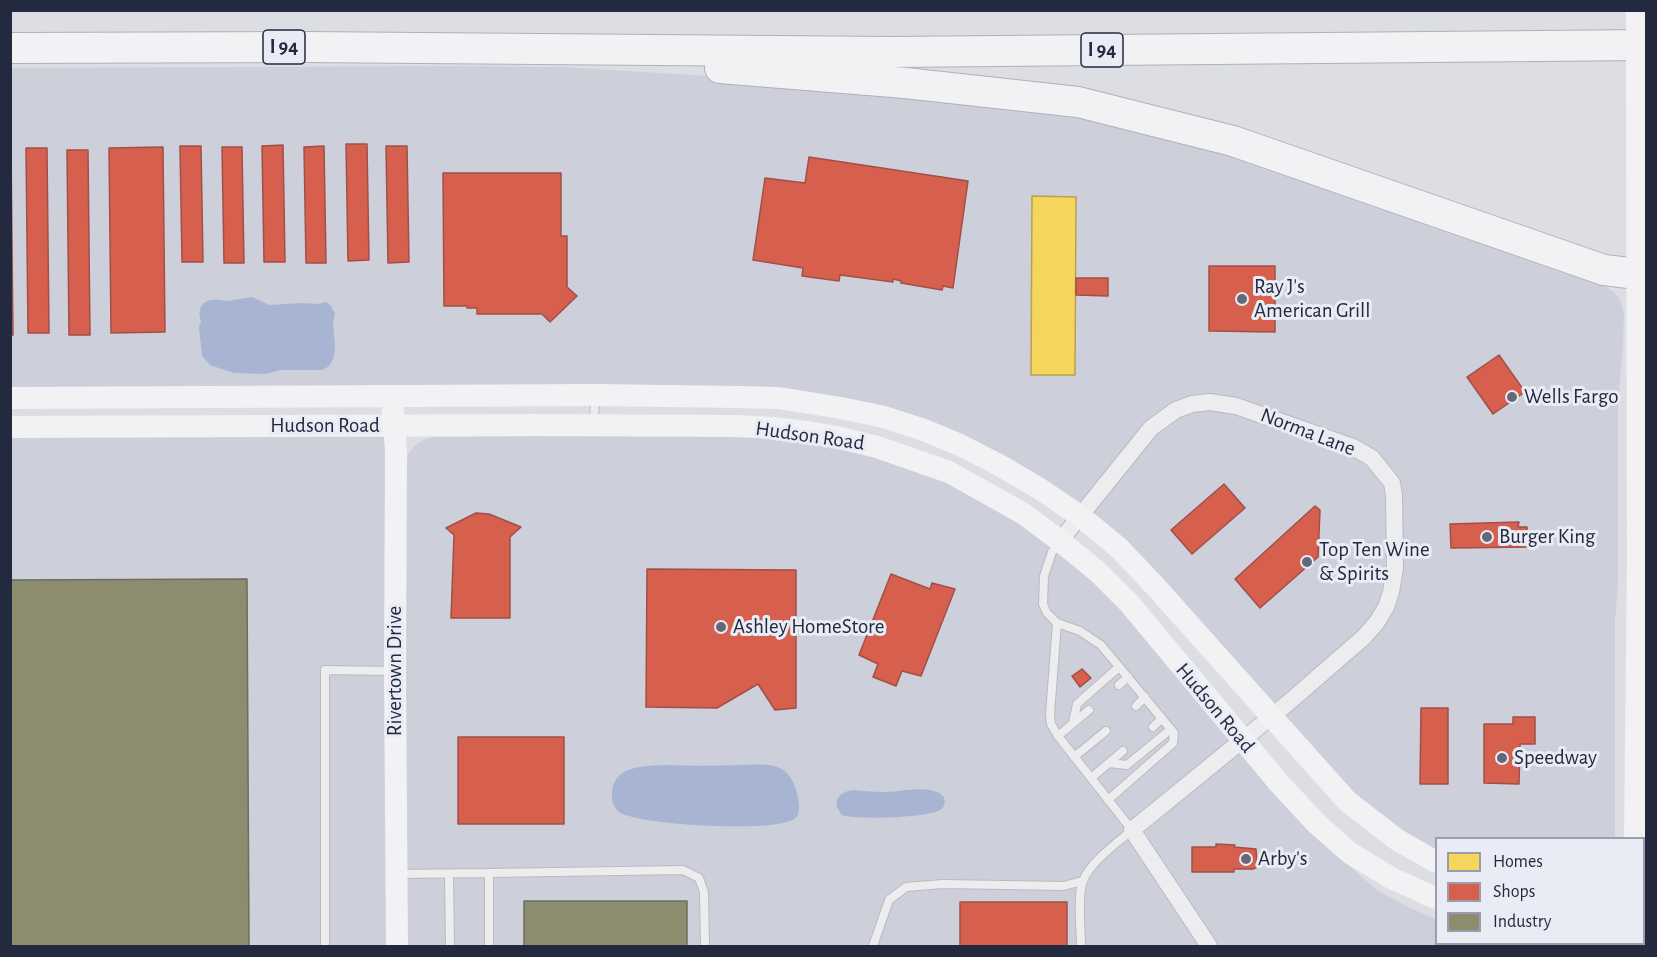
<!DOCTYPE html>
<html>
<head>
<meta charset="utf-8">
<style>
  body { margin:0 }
  #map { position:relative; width:1657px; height:957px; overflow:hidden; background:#dddee4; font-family:"Alegreya Sans",sans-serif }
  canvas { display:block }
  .frame { position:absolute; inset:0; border:12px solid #23293e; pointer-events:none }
  .legend { position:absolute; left:1435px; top:837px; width:210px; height:108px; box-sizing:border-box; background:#e9ecf5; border:2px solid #9a9eac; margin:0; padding:8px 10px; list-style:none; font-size:18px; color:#23293e }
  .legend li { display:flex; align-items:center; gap:12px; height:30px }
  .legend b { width:30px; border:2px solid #9a9eac }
</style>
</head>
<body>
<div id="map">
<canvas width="1657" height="957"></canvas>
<div class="frame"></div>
<ul class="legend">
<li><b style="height:16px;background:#f6d55c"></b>Homes</li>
<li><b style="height:16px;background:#d6604d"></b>Shops</li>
<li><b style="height:16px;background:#8c8c6e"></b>Industry</li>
</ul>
</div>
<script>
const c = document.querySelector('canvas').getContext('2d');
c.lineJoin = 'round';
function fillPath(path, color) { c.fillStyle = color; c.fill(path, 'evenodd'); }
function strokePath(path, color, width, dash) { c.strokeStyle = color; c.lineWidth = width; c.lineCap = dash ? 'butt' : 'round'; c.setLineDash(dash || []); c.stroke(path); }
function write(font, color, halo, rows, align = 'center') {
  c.font = font + ' "Alegreya Sans",sans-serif'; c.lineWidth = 6; c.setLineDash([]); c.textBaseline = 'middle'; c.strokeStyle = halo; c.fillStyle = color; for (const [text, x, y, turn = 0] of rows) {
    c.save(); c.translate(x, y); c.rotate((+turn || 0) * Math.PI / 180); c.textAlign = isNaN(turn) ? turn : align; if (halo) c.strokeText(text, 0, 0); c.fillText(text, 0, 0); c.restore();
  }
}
fillPath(new Path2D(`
  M460,66L563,67L873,86L1144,124L1606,287L1615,293L1620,300L1624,314L1623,345L1618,405V583L1615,621V838H1436V851L1416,840L1358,797L1156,572L885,408L11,388L10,68Z
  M394,425L406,462L408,454L415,445L425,439L434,437L735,435L767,437L852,450L933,476L1000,510L1086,573L1115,602L1316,837L1377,890L1408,907L1436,919V944H1598L1605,946H11L10,427Z`), '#cdcfda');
fillPath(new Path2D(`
  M252,297L269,305L302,303L318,304L326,302L331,306L335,314L333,323L335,346L334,357L329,366L323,370H280L266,374L234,373L210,365L202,356L199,327L201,321C197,311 201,300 213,300C218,299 223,301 228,301C236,300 244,298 252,297Z
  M667,765C691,766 715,766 740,765C752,765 769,763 780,768C793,774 799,794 799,808C799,812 798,817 794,819C775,833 637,825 619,812C614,808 612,802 612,796C611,765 644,766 667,765Z
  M853,790C864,791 875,792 886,792C902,792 922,786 937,792C940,793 943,796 944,798C946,803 944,808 940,810C926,818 857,820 842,815C831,802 838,792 853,790Z`), '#a8b5d2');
const homes = new Path2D(`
  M1032,196L1076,197L1075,375H1031Z`);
fillPath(homes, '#f6d55c');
strokePath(homes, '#b7a153', 1.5);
const shops = new Path2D(`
  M346,144H367L369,260L348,261Z
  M283,145L285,262H264L262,146Z
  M180,146H201L203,262H182Z
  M324,146L326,263H306L304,147Z
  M386,146H407L409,262L388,263Z
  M163,147L165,332L111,333L109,148Z
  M222,147H242L244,263H224Z
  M26,148H47L49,333H28Z
  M11,150L13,335H10V150Z
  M67,150H88L90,335H69Z
  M809,157L968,181L953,288L943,286L942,290L901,283V281L893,279V282L840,275L839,281L802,276L803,268L753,260L765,178L805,183Z
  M443,173H561V236H567V287L577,296L550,322L542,314H477V308H467V306H444Z
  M1209,266H1275V332L1209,331Z
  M1076,278H1108V296L1076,295Z
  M1499,355L1525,392L1493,414L1467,377Z
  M1224,484L1245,508L1192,554L1171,530Z
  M1315,506L1320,510L1318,557L1260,608L1235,579Z
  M476,513L489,514L521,527L510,537V618H451L454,535L446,528Z
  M1519,522L1518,527H1527L1528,547L1451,548L1450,524Z
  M647,569L796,570V708L775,710L758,684L717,708L646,707Z
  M891,574L930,589L932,583L955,589L921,676L902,671L896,686L873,677L878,664L859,655Z
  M1082,669L1091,678L1080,687L1072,676Z
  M1421,708H1448V784H1420Z
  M1513,717H1535V744H1520L1519,784L1484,783V724H1513Z
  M458,737H564V824H458Z
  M1216,844L1235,845L1234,847L1256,849L1257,867L1253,869H1234V872H1192V847H1216Z
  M960,902H1067V946H960Z`);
fillPath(shops, '#d6604d');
strokePath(shops, '#a05048', 1.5);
const industry = new Path2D(`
  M247,579L249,946H10V580Z
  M524,901H687V946H524Z`);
fillPath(industry, '#8c8c6e');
strokePath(industry, '#6c6e60', 1.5);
const lane = new Path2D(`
  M594,425L595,395
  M1060,542L1052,552L1044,576L1043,604L1047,613L1057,623L1050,714L1051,724L1058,736L1132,830C1117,843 1090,862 1083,881C1077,894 1081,931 1081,946
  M1057,623L1080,631L1101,645L1174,733L1173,743L1108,800
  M1119,685L1128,677
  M1136,706L1145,697
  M1073,723L1077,704L1119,667
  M1153,727L1162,718
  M1058,736L1089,710
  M1074,757L1106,731
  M1109,763L1127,765L1171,729
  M1091,778L1123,751
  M489,873L683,870L699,878L704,892L705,946
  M397,874L489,873V946
  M449,874L450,946
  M325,946V670L393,671
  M873,946L889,900L906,887L943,884L1064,886L1082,881`);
const street = new Path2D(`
  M1060,541L1151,428L1176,410L1192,404L1210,402L1236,406L1353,447L1372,458L1392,483L1394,495L1395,568L1391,592L1386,607L1377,622L1364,637L1288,703L1132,830L1209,946`);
const highway = new Path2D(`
  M10,48L305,47L890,52L1646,45
  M720,68L905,83L1078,102L1233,141L1604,270L1646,275`);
strokePath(lane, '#babbc1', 10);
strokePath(street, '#babbc1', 18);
strokePath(highway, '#afb1b9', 32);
strokePath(lane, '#ededf0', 8);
strokePath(street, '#ededf0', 16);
strokePath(new Path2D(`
  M10,398L595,395L740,397L779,398L841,408L884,417L924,430L960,445L1001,466L1040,489L1080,516L1119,548L1155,586L1347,801L1396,839L1436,862
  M393,411L396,451L395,671L397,946
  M10,427L535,425L736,426L773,428L807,432L836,437L877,447L949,472L1024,514L1060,541L1098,572L1129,603L1278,782L1317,824L1350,853L1393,879L1436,898
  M1635,838L1638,559L1637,97
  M1644,891H1646
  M1644,929H1646
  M1634,946V944`), '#f2f2f4', 22);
strokePath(highway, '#f2f2f4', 30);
strokePath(new Path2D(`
  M1637,10V97`), '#f2f2f4', 22);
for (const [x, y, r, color] of [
  [1242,299,6,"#646878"],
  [1512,397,6,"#646878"],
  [1487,537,6,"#646878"],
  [1307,562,6,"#646878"],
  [721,627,6,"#646878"],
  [1502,758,6,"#646878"],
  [1246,859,6,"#646878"]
]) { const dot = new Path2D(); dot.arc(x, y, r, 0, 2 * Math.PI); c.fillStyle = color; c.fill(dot); strokePath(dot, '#e9ecf5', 2); }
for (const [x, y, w] of [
  [284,47,42],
  [1102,50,42]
]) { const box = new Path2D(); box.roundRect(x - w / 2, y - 17, w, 34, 4.5); c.fillStyle = '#e9ecf5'; c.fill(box); strokePath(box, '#23293e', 1.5); }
write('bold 20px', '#23293e', null, [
  ["I 94",284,47],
  ["I 94",1102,50]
]);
write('21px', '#23293e', '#e9ecf5', [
  ["Ray J's",1254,287],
  ["American Grill",1254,311],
  ["Wells Fargo",1524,397],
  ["Burger King",1499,537],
  ["Top Ten Wine",1319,550],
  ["& Spirits",1319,574],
  ["Ashley HomeStore",733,627],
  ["Speedway",1514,758],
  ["Arby's",1258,859]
], 'left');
write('21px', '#23293e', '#e9ecf5', [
  ["Hudson Road",325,426],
  ["Norma Lane",1308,432,21],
  ["Hudson Road",810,436,8],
  ["Rivertown Drive",395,671,-90],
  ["Hudson Road",1215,708,50]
]);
</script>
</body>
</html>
